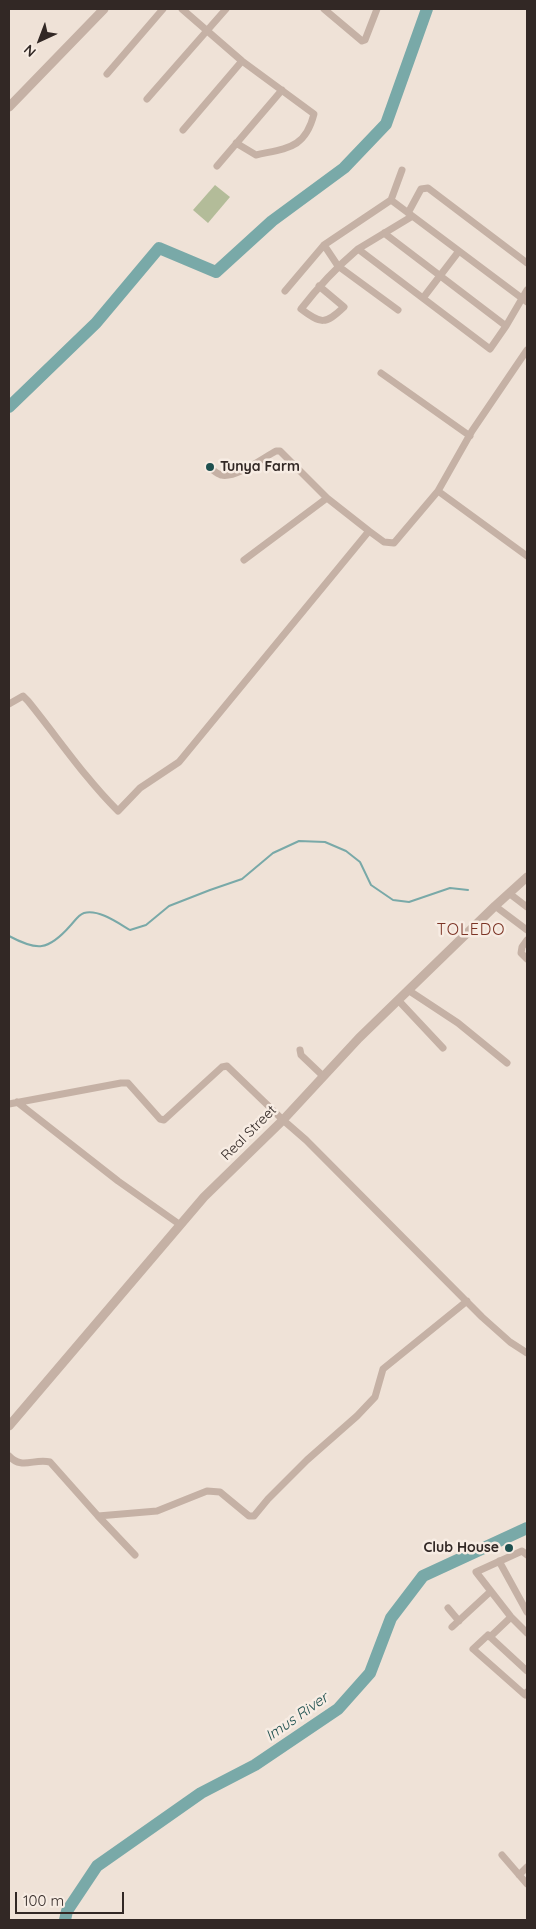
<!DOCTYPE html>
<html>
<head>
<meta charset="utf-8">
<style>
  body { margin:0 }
  #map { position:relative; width:536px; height:1929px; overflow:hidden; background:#efe2d7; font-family:Quicksand,sans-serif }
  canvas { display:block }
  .frame { position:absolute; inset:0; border:10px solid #322825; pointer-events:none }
  .north { position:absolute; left:15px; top:15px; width:50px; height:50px; -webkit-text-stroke:4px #f7ece3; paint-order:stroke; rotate:223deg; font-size:14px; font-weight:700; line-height:20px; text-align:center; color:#322825 }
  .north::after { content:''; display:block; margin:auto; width:18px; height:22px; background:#322825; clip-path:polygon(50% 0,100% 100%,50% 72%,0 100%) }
  .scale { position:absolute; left:15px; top:1892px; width:109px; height:22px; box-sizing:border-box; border:2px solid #322825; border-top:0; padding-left:6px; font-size:15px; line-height:18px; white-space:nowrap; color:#322825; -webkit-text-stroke:4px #f7ece3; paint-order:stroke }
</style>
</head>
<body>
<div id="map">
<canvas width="536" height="1929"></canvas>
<div class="frame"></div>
<div class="north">N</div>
<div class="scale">100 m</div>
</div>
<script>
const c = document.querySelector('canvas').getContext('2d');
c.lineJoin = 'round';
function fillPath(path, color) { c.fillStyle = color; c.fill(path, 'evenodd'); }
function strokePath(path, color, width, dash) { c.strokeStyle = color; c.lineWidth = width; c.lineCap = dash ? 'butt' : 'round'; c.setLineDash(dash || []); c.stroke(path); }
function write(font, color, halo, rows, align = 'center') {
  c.font = font + ' Quicksand,sans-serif'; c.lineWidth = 5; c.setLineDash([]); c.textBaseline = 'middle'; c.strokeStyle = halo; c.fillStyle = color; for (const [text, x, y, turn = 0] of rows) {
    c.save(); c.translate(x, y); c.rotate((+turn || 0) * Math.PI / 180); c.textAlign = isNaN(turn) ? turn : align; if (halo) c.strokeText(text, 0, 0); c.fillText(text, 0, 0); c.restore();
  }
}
fillPath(new Path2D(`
  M215,185L230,197L208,223L193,210Z`), '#b3bc99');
strokePath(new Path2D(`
  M9,936C37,951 48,951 70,926C74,922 78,915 84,913C99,909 118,923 130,930L146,925L169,906L210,890L242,879L273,853L299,841L325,842L346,851L360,862L371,885L393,900L409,902L450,888L468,890`), '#79a9a8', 2);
strokePath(new Path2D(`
  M9,407L96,323L159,248L216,272L272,221L344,168L386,124L427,9
  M65,1920L67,1911L97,1866L201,1793L255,1765L338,1709L370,1673L391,1618L423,1576L527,1528`), '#79a9a8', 12);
strokePath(new Path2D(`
  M182,9L242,61L314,114C305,149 287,148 256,155L236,143
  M324,9L362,41L365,40L377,9
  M107,74L163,9
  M147,99L226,9
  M183,130L242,61
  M217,166L282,90
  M391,200L527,302
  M408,213L421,189L428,188L527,263
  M411,217L358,249L490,349L506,326L527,290
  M384,233L506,326
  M324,245L338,266L398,310
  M319,286L344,307C325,325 321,324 301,309C318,287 337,267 358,249
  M285,291L324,245L391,200L402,170
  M423,298L459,251
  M381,373L470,436
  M210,468C213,470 217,474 221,475C235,479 263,458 276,451H280L327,498L369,531
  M438,491L527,556
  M244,560L327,498
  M9,704L23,696L28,701C58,738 84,777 118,811L140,788L179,762L369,531L384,542L394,543L438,491L472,431L527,350
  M510,894L527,907
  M495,906L527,930
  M527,940L522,947L521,953L527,959
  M408,990L458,1023L507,1063
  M398,1000L443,1048
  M300,1050L301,1055L323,1076
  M17,1102L118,1181L179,1224
  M9,1104L121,1083H128L160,1119L164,1120L222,1067L227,1066L283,1120L306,1140L482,1317L510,1342L527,1353
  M9,1456C22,1470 34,1458 50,1462L98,1516L157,1511L207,1491L220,1492L249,1516H254L268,1499L307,1460L357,1416L375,1397L383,1369L467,1301
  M98,1516L135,1555
  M527,1555L522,1551L476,1572L511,1617L527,1633
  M499,1561L527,1612
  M448,1608L459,1621
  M452,1627L491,1591
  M490,1637L511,1617
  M527,1671L488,1635L473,1649L525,1695L527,1692
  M502,1855L527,1884
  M519,1875L527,1867`), '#c5b1a5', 7);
strokePath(new Path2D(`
  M9,107L104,9
  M9,1426L204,1197L283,1120L359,1038L495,906L527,877`), '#c5b1a5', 9);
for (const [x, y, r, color] of [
  [210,467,5,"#1e504f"],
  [509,1548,5,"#1e504f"]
]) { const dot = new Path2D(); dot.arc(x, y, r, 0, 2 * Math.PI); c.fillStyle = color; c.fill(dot); strokePath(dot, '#f7ece3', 2); }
write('bold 14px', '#322825', '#f7ece3', [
  ["Tunya Farm",220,467],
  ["Club House",499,1548,"right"]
], 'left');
write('14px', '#322825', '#f7ece3', [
  ["Real Street",249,1133,-45]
]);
write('italic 15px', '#1e504f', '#f7ece3', [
  ["Imus River",297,1717,-35]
]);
c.letterSpacing = '1px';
write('16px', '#7b3324', '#f7ece3', [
  ["TOLEDO",471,930]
]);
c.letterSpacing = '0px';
</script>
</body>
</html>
